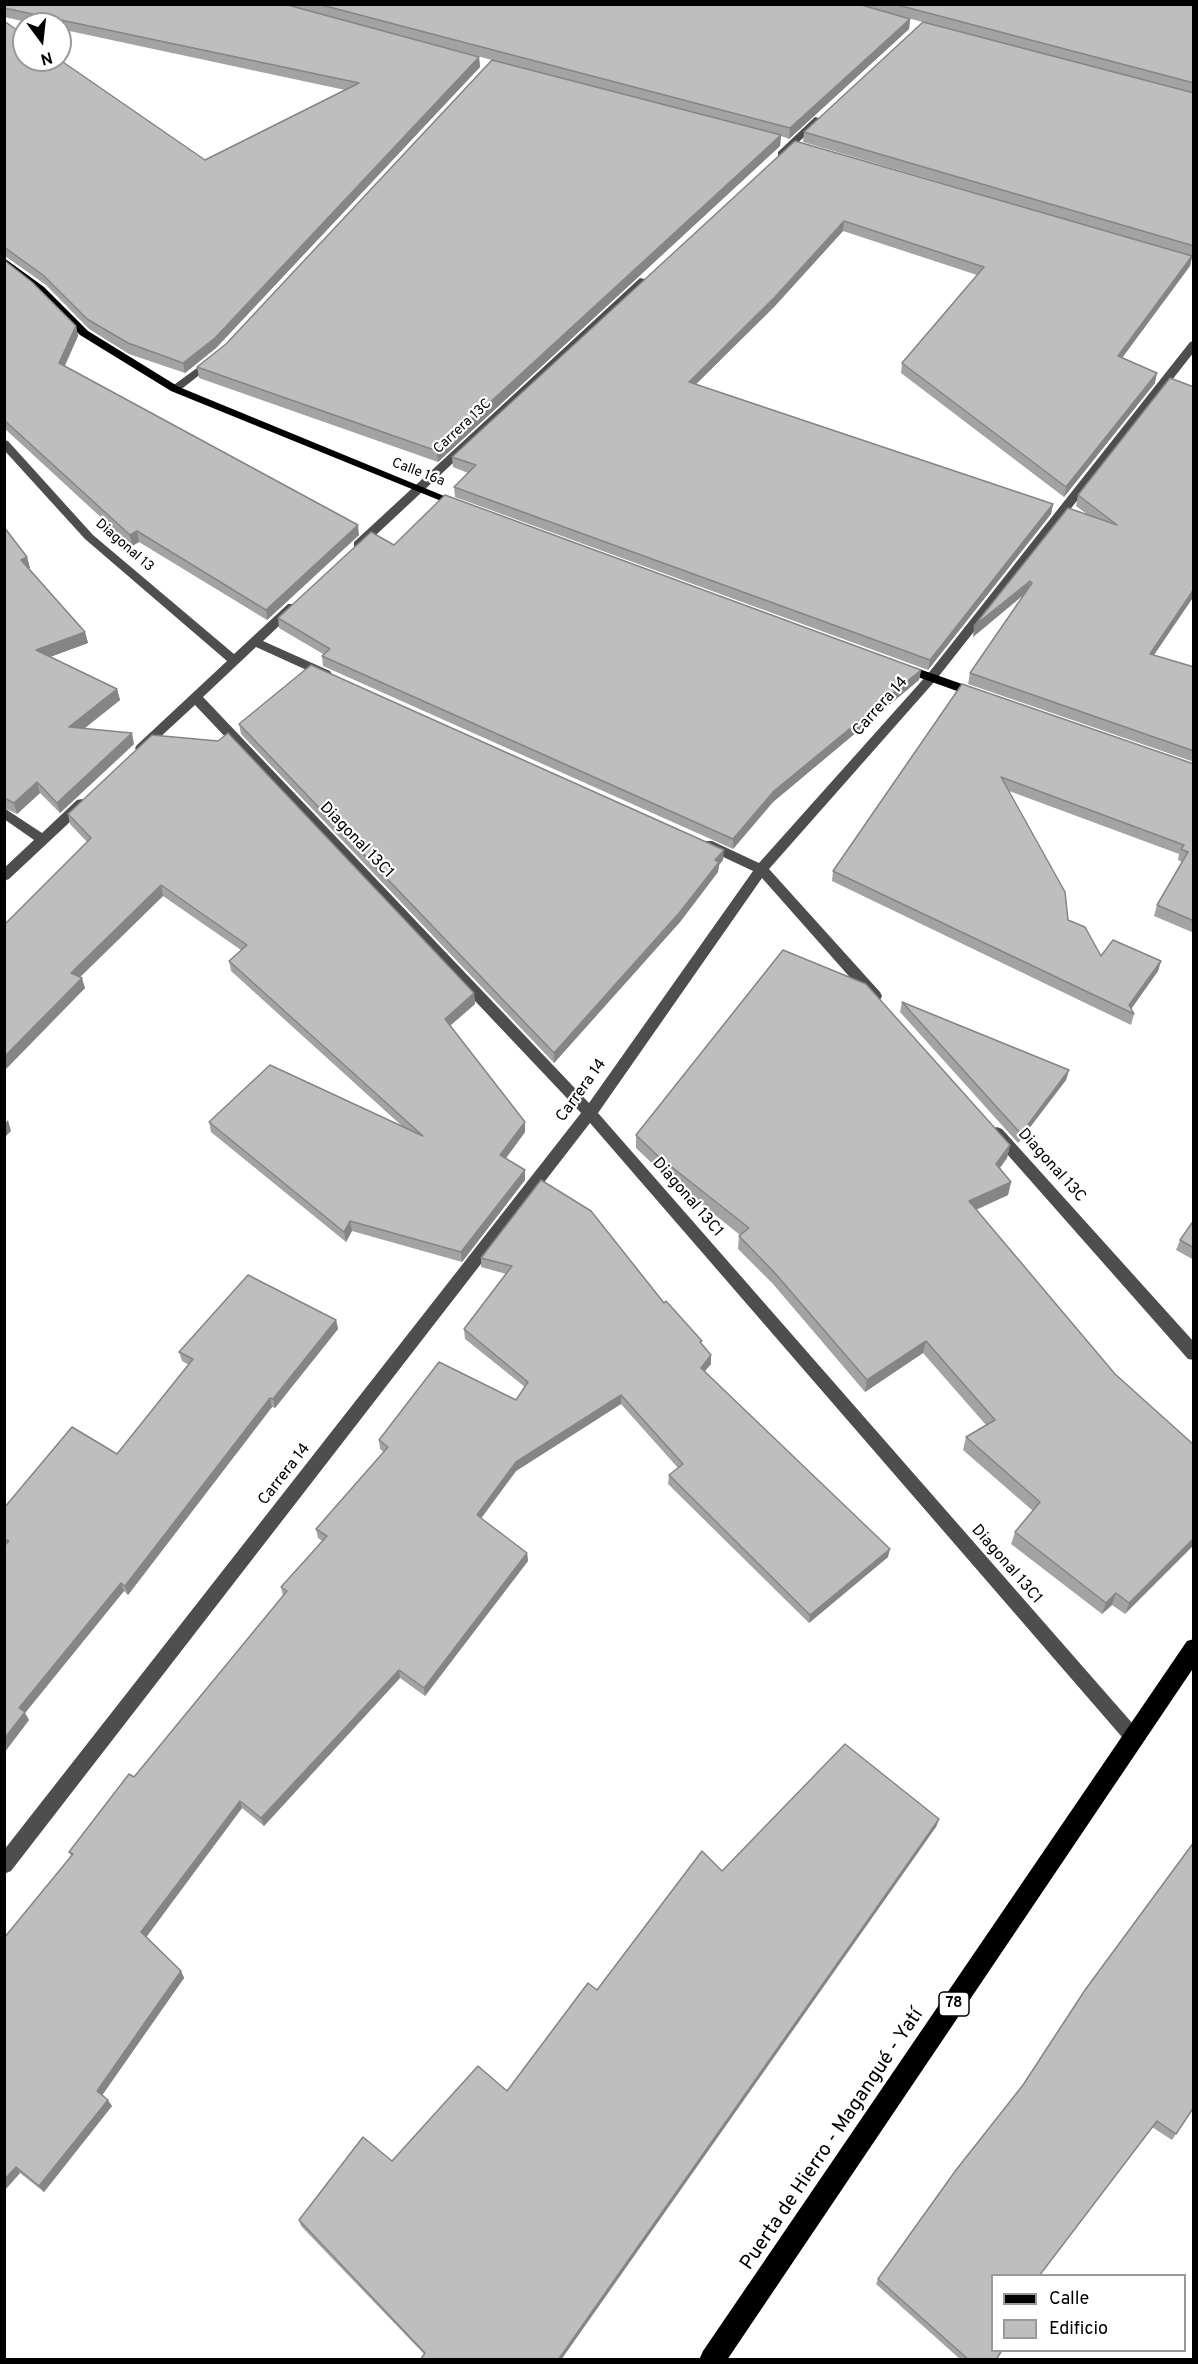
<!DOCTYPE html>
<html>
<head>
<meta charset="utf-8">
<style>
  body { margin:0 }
  #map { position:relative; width:1198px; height:2364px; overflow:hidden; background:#fff; font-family:Overpass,sans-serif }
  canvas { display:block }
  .frame { position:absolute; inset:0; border:6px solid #000; pointer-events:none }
  .legend { position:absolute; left:991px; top:2274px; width:195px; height:78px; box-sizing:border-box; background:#fff; border:2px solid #999; margin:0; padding:8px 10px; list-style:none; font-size:18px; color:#000 }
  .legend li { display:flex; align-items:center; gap:12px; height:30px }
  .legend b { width:30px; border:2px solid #999 }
  .north { position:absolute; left:12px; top:12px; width:60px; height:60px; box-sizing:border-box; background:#fff; border:2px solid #999; border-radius:50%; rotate:165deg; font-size:16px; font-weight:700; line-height:24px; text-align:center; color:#000 }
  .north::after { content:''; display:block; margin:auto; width:21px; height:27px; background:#000; clip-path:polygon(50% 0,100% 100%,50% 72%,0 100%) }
</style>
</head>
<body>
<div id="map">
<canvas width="1198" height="2364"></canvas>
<div class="frame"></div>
<ul class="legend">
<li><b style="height:8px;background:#000"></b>Calle</li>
<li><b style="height:16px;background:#bebebe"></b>Edificio</li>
</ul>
<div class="north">N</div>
</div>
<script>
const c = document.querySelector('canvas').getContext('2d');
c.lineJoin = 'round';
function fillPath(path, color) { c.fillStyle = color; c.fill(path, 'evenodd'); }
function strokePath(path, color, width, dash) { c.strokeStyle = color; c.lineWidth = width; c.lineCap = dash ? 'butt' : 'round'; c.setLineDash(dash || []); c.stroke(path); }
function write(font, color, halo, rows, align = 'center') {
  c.font = font + ' Overpass,sans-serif'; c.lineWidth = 4.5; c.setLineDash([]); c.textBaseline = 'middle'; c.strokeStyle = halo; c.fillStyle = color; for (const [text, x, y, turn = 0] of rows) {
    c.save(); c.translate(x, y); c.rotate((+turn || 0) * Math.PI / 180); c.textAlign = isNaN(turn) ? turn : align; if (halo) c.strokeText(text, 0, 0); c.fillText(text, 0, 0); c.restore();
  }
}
fillPath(new Path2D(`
  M815,117L823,119L784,156H778V152Z
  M640,278L649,280L362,548H354V542Z
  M1194,341V352L935,681L769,869L880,992L882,996L880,1000H870L762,878L598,1113L1140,1732L1143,1738L1140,1744L1134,1746L1128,1744L590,1123L11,1871L4,1874V1850L581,1113L195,705L145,751H137L135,748L137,745L227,661L85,539L4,450V440L8,441L93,535L234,654L288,604H296V610L263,641L330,671L332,674L330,677H322L256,647L203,697L589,1103L753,871L702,847L700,844L702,841H712L759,863L927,675L1190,342Z
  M212,357L216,358V362L179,391H171V387Z
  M82,799L89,803L87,806L9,879L4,881V868L34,840L4,819V808L42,833L77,800Z
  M997,1127L1002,1129L1194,1342V1360L1188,1359L992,1137L990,1133L992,1129Z`), '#4e4e4e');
fillPath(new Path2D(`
  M4,258L44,287L88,331L179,387L466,505L464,507H456L171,391L80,335L36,291L4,266Z
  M902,663L982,691L984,694L978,698L974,697L898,670L896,667Z`), '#000');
fillPath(new Path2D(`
  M1194,1639V1667L727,2360H699L703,2351L1187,1641Z`), '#000');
fillPath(new Path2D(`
  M4,4H1194V258L1192,257L1190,266L1122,358L1155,383L1064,497L901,373L902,363L977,275L843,231L774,307L696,384L1053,504L1051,514L928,670L455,497L454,487L468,473L453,467L452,457L795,141L990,197L803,142L804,132L1095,68L900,16L910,19L909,29L789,139L781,136L780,146L438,462L199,378L197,367L226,344L492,60L395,34L479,57L480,67L216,348L185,373L129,354L89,329L46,285L5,256L4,257V21L205,160L345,90L60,29V24H36L4,17Z
  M4,260L76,326L78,336L65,366L359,535L267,620L139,542L132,546L4,428Z
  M1194,387V596L1154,655L1194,667V762L968,684L970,673L1026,593L973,637L1088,515L1076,506L1078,495Z
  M4,527L27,557L30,568H29L85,632L88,643L50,657L117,689L120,700L84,729L134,744L60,813L40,793L17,814L4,808Z
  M394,545L921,670L919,680L773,802L733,849L323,666L322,656L323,654L279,628L278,618Z
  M962,684L1194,764V933L1154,916L1157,905L1182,862L1178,860L1179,854L1009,791L1068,920L1101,956L1161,961L1158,971L1131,1009L1134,1014L1131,1025L832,881L833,871Z
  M239,724L723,860L719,865L718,872L680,922L554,1063L241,734Z
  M68,814L474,993L475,1004L450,1026L525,1122V1132L506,1158L525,1180L462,1262L352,1231L346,1242L211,1132L209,1122L402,1126L231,971L229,961L241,950L163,896L80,977L85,988L4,1071V925L87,842L70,824Z
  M902,1002L1069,1070L1066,1080L1018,1143L900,1012Z
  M636,1135L1010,1145L1007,1158L1000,1168L1011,1182L1008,1195L976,1210L1115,1374L1194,1445L1125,1614L1112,1605L1102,1614L1011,1544L1015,1532L1033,1511L963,1450L966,1437L986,1425L923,1353L865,1392L773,1284L738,1249L739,1236L740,1235L659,1170L636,1148Z
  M1194,1220V1260L1176,1250L1180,1240Z
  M481,1258L664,1303L711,1355V1364L705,1371L888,1557L809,1623L668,1484L669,1475L678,1468L621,1404L516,1471L481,1518L527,1553L528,1561L425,1696L400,1678L264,1826L242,1808L146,1936L181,1971L184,1978L102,2095L112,2106L44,2192L20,2173L4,2191V1938L71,1856L69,1852L134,1777L283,1596L281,1587L322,1541L318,1538L316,1529L384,1452L380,1449L379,1440L516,1400L525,1387L465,1339L464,1329L506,1274L481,1267Z
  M336,1320L338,1329L275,1408L272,1407L128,1595L124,1591L25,1713L29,1720L4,1753V1508L117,1454L189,1365L182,1361L179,1352Z
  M939,1819L936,1827L424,2354L301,2226L299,2220L507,2091L597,1990L722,1871Z
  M1194,2107L1172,2140L1152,2127L993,2276L996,2360H961L876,2284L878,2279L956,2170Z`), '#a3a3a3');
fillPath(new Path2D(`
  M910,19L909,29L789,139L790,128Z
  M479,57L480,67L216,348L185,373L183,363Z
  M781,135L780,146L438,462L437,451Z
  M844,221L843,231L774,307L688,392L689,382Z
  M1192,256L1190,266L1116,366L1118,356Z
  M76,326L78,336L61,373L59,363Z
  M1157,373L1155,383L1064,497L1066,487Z
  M1053,504L1051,514L928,670L930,660Z
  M358,525L359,535L267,620L266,610Z
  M137,531L139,542L132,546L130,535Z
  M27,557L30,568L24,571L21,560Z
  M1030,581L1028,591L973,637L974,626Z
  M1194,589V596L1147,665L1150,654Z
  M85,632L88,643L39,661L36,650Z
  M921,670L919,680L773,802L733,849V839L774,791Z
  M117,689L120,700L72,738L69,727Z
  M132,733L134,744L60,813L57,803Z
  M37,782L40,793L17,814L14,803Z
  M724,850L723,860L719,865L718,872L680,922L554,1063V1053Z
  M161,885L163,896L74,983L71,973Z
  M1161,961L1158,971L1129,1012V1005Z
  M82,978L85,988L4,1071V1057Z
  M474,993L475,1004L446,1029L445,1019Z
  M1069,1070L1066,1080L1018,1143L1021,1134Z
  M8,1120L11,1131L4,1138V1124Z
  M525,1122V1132L501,1165L500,1155Z
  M1010,1145L1007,1158L993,1177L996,1164Z
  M525,1170V1180L462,1262L461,1252Z
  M1011,1182L1008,1195L966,1214L969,1201Z
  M350,1221L352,1231L346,1242L344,1232Z
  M336,1320L338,1329L275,1408L273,1399Z
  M926,1341L923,1353L865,1392L867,1380Z
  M711,1355V1364L700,1377L701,1368Z
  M621,1395V1404L516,1471L477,1524V1515L516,1462Z
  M270,1398L272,1407L128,1595L125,1586Z
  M1194,1538V1545L1125,1614L1129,1603Z
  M890,1549L888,1557L809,1623L810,1615Z
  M527,1553L528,1561L425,1696L424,1688Z
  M121,1583L124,1591L25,1713L29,1720L4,1753V1739L19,1708Z
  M1116,1593L1112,1605L1102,1614L1106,1603Z
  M399,1670L400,1678L264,1826L261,1818Z
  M240,1801L242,1808L145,1939L141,1932Z
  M939,1819L936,1827L561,2360H558Z
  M181,1971L184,1978L101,2097L97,2091Z
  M108,2100L112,2106L44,2192L39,2186Z
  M16,2167L20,2173L4,2191V2180Z`), '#858585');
const building = new Path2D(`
  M4,4H284L479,57L215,338L183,363L128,343L87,319L43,275L4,247V21L24,35V60H60L205,160L359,83L4,8Z
  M318,4H858L910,19L790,128Z
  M894,4H1194V83Z
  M923,22L1194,93V246L804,132Z
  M492,60L781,135L437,451L197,367L226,344Z
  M795,141L1192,256L1118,356L1157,373L1066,487L902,363L984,267L844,221L775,297L689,382L1053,504L930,660L454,487L476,465L452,457Z
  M4,260L32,282L76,326L59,363L358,525L266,610L137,531L130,535L4,420Z
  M1170,378L1194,387V589L1150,654L1194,667V751L970,673L1032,583L1030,581L974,626L1068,508L1117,525L1078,495Z
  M445,495L921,670L774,791L733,839L322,656L330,649L278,618L371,532L394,545Z
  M4,527L27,557L21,560L85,632L36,650L117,689L69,727L132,733L57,803L37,782L14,803L4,798Z
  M311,665L724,850L715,860L719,862L680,912L554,1053L239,724Z
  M962,684L1194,764V921L1157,905L1188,852L1181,849L1184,845L1001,777L1065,892L1068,920L1085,927L1101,956L1113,940L1161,961L1129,1005L1134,1014L833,871Z
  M228,733L474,993L445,1019L525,1122L500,1155L525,1170L461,1252L350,1221L344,1232L209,1122L270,1065L423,1136L229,961L247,945L161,885L71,973L82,978L4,1057V925L91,838L68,814L152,735L218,741Z
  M783,950L866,984L1010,1145L996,1164L1011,1182L969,1201L1115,1374L1194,1445V1538L1129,1603L1116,1593L1106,1603L1015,1532L1040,1502L966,1437L995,1420L926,1341L867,1380L774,1272L739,1236L749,1228L659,1157L636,1135Z
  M902,1002L1069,1070L1021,1134Z
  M541,1180L591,1211L664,1303L666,1301L702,1341L700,1342L711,1355L701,1368L890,1549L810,1615L669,1475L683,1464L621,1395L516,1462L477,1515L527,1553L424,1688L399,1670L261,1818L240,1801L141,1932L181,1971L97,2091L108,2100L39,2186L16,2167L4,2180V1938L73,1854L69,1852L129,1774L134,1777L287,1591L281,1587L327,1536L316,1529L388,1447L379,1440L439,1362L516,1400L528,1382L464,1329L512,1266L481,1258Z
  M1194,1220V1248L1180,1240Z
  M248,1275L336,1320L273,1399L270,1398L125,1586L121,1583L19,1708L25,1712L4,1739V1546L9,1541L4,1539V1508L72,1427L117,1454L193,1359L179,1352Z
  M845,1744L939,1819L558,2360H420L425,2353L299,2220L363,2137L392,2161L478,2066L507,2091L588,1983L597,1990L702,1851L722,1871Z
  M1194,1842V2107L1176,2134L1157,2121L1039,2276H993V2350H1002L996,2360H969L878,2279L956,2170L1023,2085L1085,1990Z`);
fillPath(building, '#bebebe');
strokePath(building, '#858585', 1.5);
write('14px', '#000', '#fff', [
  ["Carrera 13C",463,427,-43],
  ["Calle 16a",418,473,21],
  ["Diagonal 13",124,546,41]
]);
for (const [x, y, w] of [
  [954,2004,30]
]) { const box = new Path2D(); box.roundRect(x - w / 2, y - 12, w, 24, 4.5); c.fillStyle = '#fff'; c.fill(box); strokePath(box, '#000', 1.5); }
write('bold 15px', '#000', null, [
  ["78",954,2004]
]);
write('16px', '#000', '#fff', [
  ["Carrera 14",881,707,-48],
  ["Diagonal 13C1",356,841,46],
  ["Carrera 14",582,1091,-54],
  ["Diagonal 13C",1051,1166,48],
  ["Diagonal 13C1",687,1198,49],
  ["Carrera 14",285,1475,-52],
  ["Diagonal 13C1",1006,1565,49]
]);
write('20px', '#000', '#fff', [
  ["Puerta de Hierro - Magangué - Yatí",833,2140,-56]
]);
</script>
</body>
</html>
